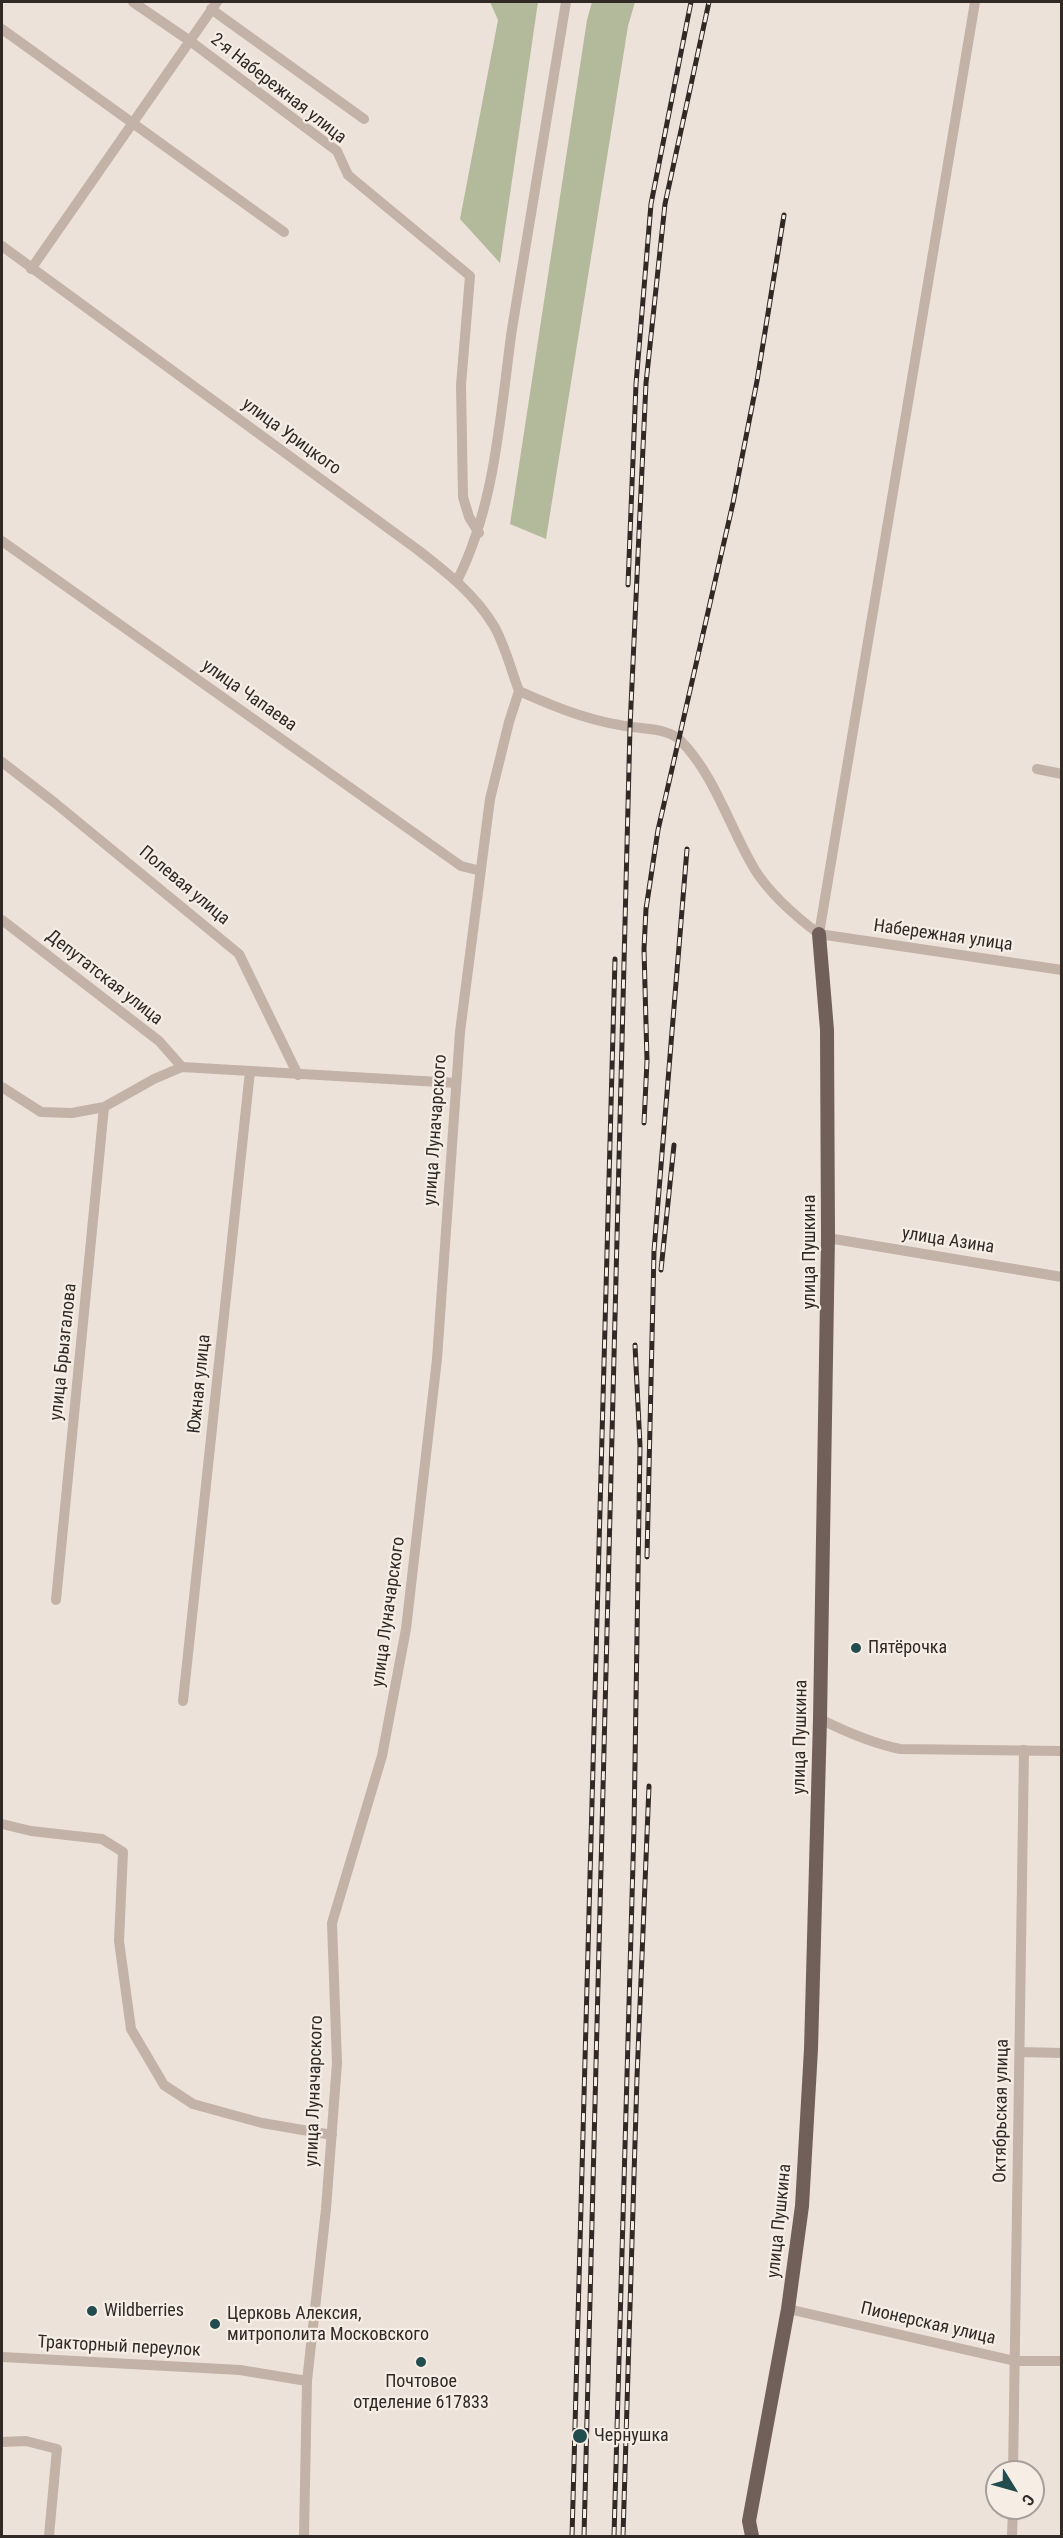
<!DOCTYPE html>
<html>
<head>
<meta charset="utf-8">
<style>
  body { margin:0 }
  #map { position:relative; width:1063px; height:2538px; overflow:hidden; background:#ede2d9; font-family:"Roboto Condensed",sans-serif }
  canvas { display:block }
  .frame { position:absolute; inset:0; border:3px solid #312926; pointer-events:none }
  .north { position:absolute; left:985px; top:2460px; width:60px; height:60px; box-sizing:border-box; background:#f6ede5; border:2px solid #a79f99; border-radius:50%; rotate:127deg; font-size:16px; font-weight:700; line-height:24px; text-align:center; color:#312926 }
  .north::after { content:''; display:block; margin:auto; width:21px; height:27px; background:#224c4d; clip-path:polygon(50% 0,100% 100%,50% 72%,0 100%) }
</style>
</head>
<body>
<div id="map">
<canvas width="1063" height="2538"></canvas>
<div class="frame"></div>
<div class="north">С</div>
</div>
<script>
const c = document.querySelector('canvas').getContext('2d');
c.lineJoin = 'round';
function fillPath(path, color) { c.fillStyle = color; c.fill(path, 'evenodd'); }
function strokePath(path, color, width, dash) { c.strokeStyle = color; c.lineWidth = width; c.lineCap = dash ? 'butt' : 'round'; c.setLineDash(dash || []); c.stroke(path); }
function write(font, color, halo, rows, align = 'center') {
  c.font = font + ' "Roboto Condensed",sans-serif'; c.lineWidth = 4.5; c.setLineDash([]); c.textBaseline = 'middle'; c.strokeStyle = halo; c.fillStyle = color; for (const [text, x, y, turn = 0] of rows) {
    c.save(); c.translate(x, y); c.rotate((+turn || 0) * Math.PI / 180); c.textAlign = isNaN(turn) ? turn : align; if (halo) c.strokeText(text, 0, 0); c.fillText(text, 0, 0); c.restore();
  }
}
fillPath(new Path2D(`
  M490,2H538L500,263L460,219L498,20Z
  M592,2H635L628,26L546,539L510,524L587,20Z`), '#b2ba9b');
strokePath(new Path2D(`
  M133,2L190,41L337,151L348,175L470,276L461,385L463,497L469,517L479,533
  M211,9L364,119
  M2,29L284,232
  M2,246L418,550C446,572 475,594 494,626C505,645 511,670 519,691
  M31,269L217,2
  M2,541L461,866L481,871
  M457,581C496,504 500,414 512,329C529,220 547,111 566,2
  M519,691C559,709 597,724 641,728C653,729 671,731 680,740C715,775 730,829 755,870C771,895 795,916 819,934L1062,970
  M2,762L55,803L239,954L298,1075
  M1037,769L1062,774
  M2,920L159,1041L182,1067
  M819,934L975,2
  M2,1087L41,1112L72,1113L104,1107L154,1079L182,1067L456,1083
  M828,1238L1062,1277
  M56,1600L104,1107
  M183,1701L250,1071
  M820,1719C846,1732 871,1743 900,1749L1062,1751
  M2,1824L31,1831L102,1839L123,1852L119,1941L131,2029L164,2085L193,2104L262,2123L332,2135
  M1020,2052L1062,2053
  M788,2309L1015,2361H1062
  M2,2357L240,2370L307,2381
  M2,2442L26,2441L57,2449L49,2536
  M1013,2472L1024,1750
  M304,2536L307,2381L326,2209L337,2063L332,1923L382,1756L406,1629L437,1359L460,1032L490,799L509,722L519,691
  M1012,2536L1013,2508`), '#c3b2a7', 10);
strokePath(new Path2D(`
  M752,2536L749,2521L788,2309L802,2206L811,2049L820,1719L828,1238L827,1030L819,934`), '#716059', 14);
const rail = new Path2D(`
  M628,585L636,384L651,204L691,2
  M644,1123L647,1061L644,949L646,909L658,830L733,503L757,381L784,215
  M661,1270L674,1145
  M647,1557L654,1251L687,849
  M572,2536L615,959
  M584,2536L630,727L646,383L665,204L709,2
  M614,2536L634,1827L640,1446L635,1345
  M623,2536L637,2077L649,1786`);
strokePath(rail, '#312926', 5);
strokePath(rail, '#f6ede5', 3, [9]);
for (const [x, y, r, color] of [
  [856,1648,6,"#224c4d"],
  [92,2311,6,"#224c4d"],
  [215,2324,6,"#224c4d"],
  [421,2362,6,"#224c4d"],
  [580,2436,8,"#224c4d"]
]) { const dot = new Path2D(); dot.arc(x, y, r, 0, 2 * Math.PI); c.fillStyle = color; c.fill(dot); strokePath(dot, '#f6ede5', 2); }
write('18px', '#312926', '#f6ede5', [
  ["2-я Набережная улица",278,89,38],
  ["улица Урицкого",291,437,36],
  ["улица Чапаева",249,696,35],
  ["Полевая улица",184,886,40],
  ["Набережная улица",943,936,8],
  ["Депутатская улица",104,978,38],
  ["улица Луначарского",436,1130,-86],
  ["улица Азина",948,1241,9],
  ["улица Пушкина",810,1252,-90],
  ["улица Брызгалова",64,1352,-84],
  ["Южная улица",200,1384,-84],
  ["улица Луначарского",389,1612,-82],
  ["улица Пушкина",801,1737,-89],
  ["улица Луначарского",315,2091,-88],
  ["Октябрьская улица",1002,2111,-89],
  ["улица Пушкина",780,2221,-84],
  ["Пионерская улица",928,2324,13],
  ["Тракторный переулок",119,2347,3]
]);
write('18px', '#312926', '#f6ede5', [
  ["Пятёрочка",868,1648],
  ["Wildberries",104,2311],
  ["Церковь Алексия,",227,2314],
  ["митрополита Московского",227,2335],
  ["Почтовое",421,2382,"center"],
  ["отделение 617833",421,2403,"center"],
  ["Чернушка",594,2436]
], 'left');
</script>
</body>
</html>
